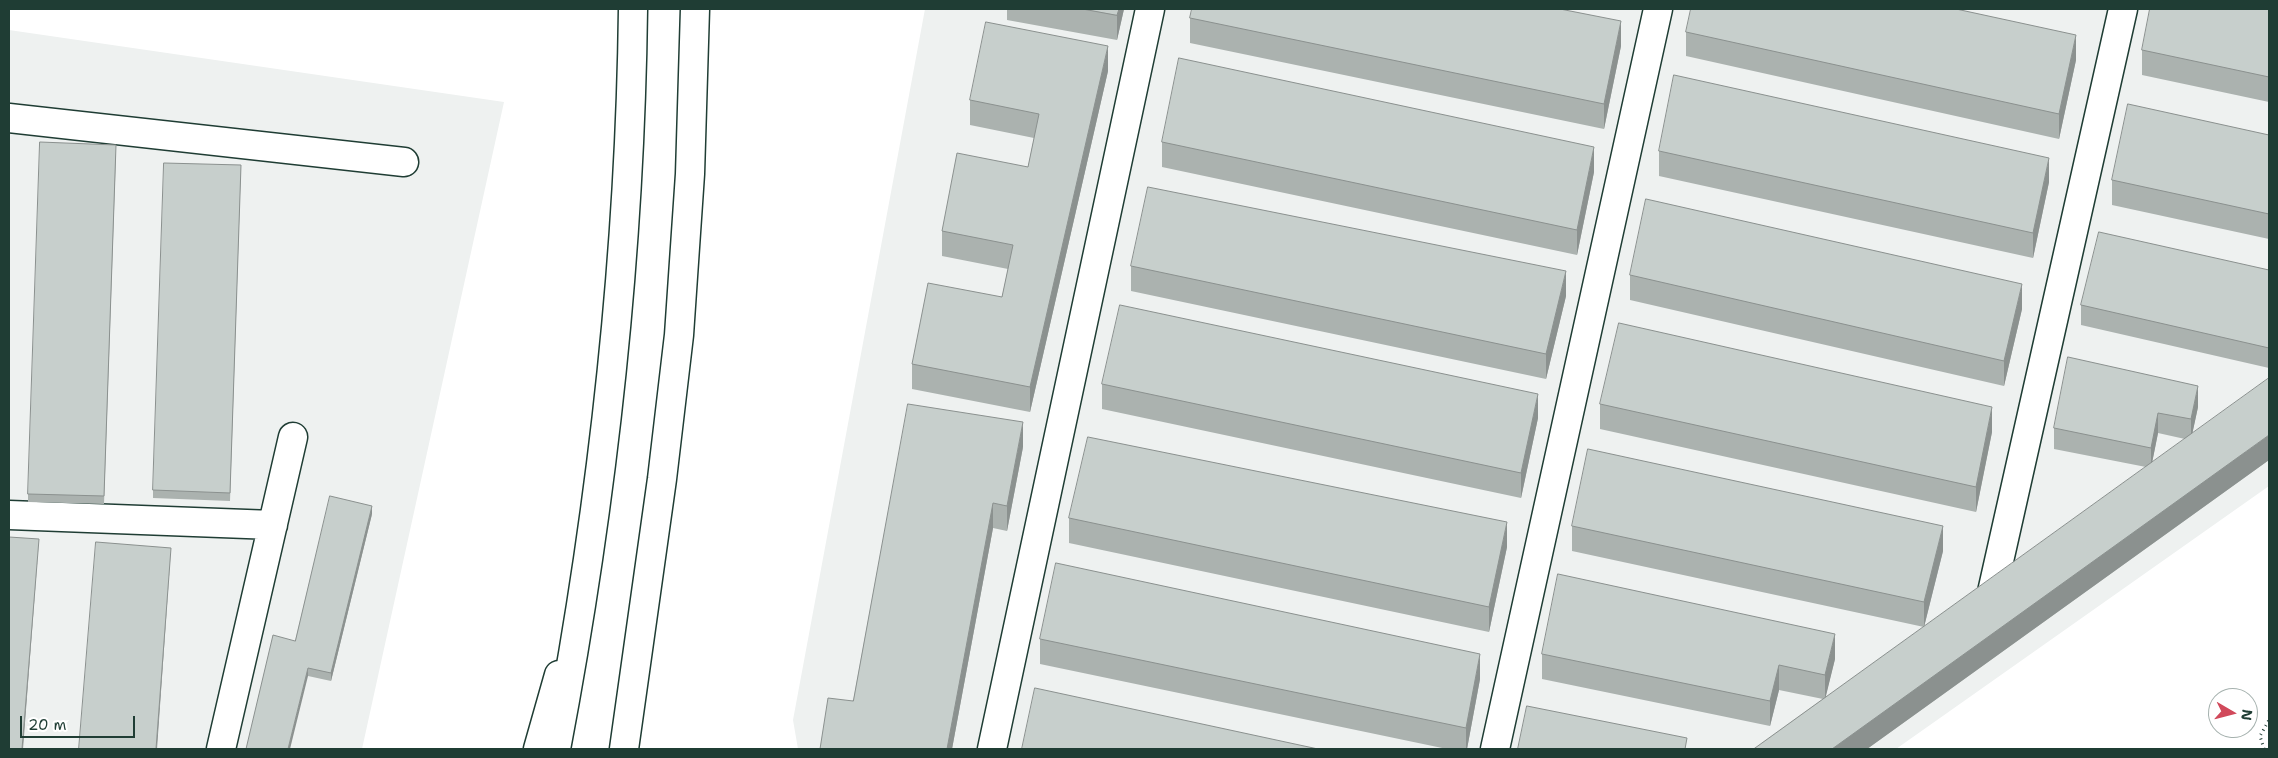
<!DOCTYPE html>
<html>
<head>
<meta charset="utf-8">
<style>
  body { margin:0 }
  #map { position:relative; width:2278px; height:758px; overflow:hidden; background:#fff; font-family:"Shantell Sans",sans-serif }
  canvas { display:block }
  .frame { position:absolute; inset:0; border:10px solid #1f3d34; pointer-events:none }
  .north { position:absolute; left:2208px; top:688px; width:50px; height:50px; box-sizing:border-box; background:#fff; border:1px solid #a5b1ae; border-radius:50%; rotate:98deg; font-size:14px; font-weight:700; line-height:20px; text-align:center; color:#1f3d34 }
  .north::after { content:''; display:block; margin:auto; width:18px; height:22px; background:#d1495b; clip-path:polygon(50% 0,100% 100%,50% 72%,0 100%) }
  .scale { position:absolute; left:20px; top:716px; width:115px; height:22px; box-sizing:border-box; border:2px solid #1f3d34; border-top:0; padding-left:6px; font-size:15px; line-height:18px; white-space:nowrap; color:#1f3d34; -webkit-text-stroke:4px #fff; paint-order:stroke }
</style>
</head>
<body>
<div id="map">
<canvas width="2278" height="758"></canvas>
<div class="frame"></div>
<div class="north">N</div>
<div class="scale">20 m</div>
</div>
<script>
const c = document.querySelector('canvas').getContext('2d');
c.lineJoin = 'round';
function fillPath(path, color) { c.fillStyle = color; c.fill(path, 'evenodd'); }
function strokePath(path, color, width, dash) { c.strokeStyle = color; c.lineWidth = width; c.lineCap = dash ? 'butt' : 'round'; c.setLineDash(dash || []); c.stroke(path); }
fillPath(new Path2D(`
  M925,9H2269V486L1896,749H798L793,720Z
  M9,30L504,102L362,749H9Z`), '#eef1f0');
const minor = new Path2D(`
  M9,118L404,162
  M9,515L273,525
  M1990,601L2123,9
  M221,749L293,437
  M992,749L1150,9
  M1495,749L1658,9`);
const major = new Path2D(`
  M538,749L559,675`);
const highway = new Path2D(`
  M556,749C602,506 630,256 633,9
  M624,749L662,479L679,335L690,174L695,9`);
strokePath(minor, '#1f3d34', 31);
strokePath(major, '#1f3d34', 31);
strokePath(highway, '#1f3d34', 31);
strokePath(new Path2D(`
  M2264,749L2260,736L2269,720`), '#1f3d34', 3, [1, 4]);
strokePath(minor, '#fff', 28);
strokePath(major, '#fff', 28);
strokePath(highway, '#fff', 28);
fillPath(new Path2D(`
  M1007,9H1124L1117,40L1007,20Z
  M2269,9V102L2142,75V50Z
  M1190,18L1621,46L1604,129L1190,43Z
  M1686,32L2076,60L2059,139L1686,56Z
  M1108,71L1030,412L912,389V364L1002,297L1008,269L942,256V231L1028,167L1034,138L970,125V100Z
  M2269,135V239L2112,205V180Z
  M1162,142L1594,172L1577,255L1162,167Z
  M1659,151L2049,182L2033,258L1659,176Z
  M116,153L104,504L28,502V494Z
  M241,165L230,501L153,498V490Z
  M1131,266L1566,296L1546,379L1131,291Z
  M2269,270V368L2081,325V305Z
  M1630,275L2022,309L2004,386L1630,300Z
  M1102,384L1538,418L1521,498L1102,409Z
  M1600,404L1992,432L1976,512L1600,429Z
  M2198,407L2192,434L2269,460L1867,749H1754L1823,699L1779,690L1770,726L1542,679V654L1835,659L1825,698L2146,467L2054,449V428ZM2158,433L2185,439L2152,463Z
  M1023,447L1007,531L993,528L952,749H820Z
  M372,514L331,681L308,676L295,641Z
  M1069,518L1507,547L1489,632L1069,543Z
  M1572,526L1943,551L1924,627L1572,551Z
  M1040,639L1480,679L1467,749H1447L1040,664Z`), '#abb2af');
fillPath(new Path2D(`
  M1119,9H1124L1117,40V15Z
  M1621,21V46L1604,129V104Z
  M2076,35V60L2059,139V114Z
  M1108,46V71L1030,412V387Z
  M1594,147V172L1577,255V230Z
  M2049,158V182L2033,258V233Z
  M1566,271V296L1546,379V354Z
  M2022,284V309L2004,386V361Z
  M2198,386V407L2191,440V419Z
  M1538,394V418L1521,498V473Z
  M1992,407V432L1976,512V487Z
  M2158,413V433L2151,468V448Z
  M1023,422V447L1007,531V506Z
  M2269,435V460L1867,749H1832Z
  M993,503V528L952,749H947Z
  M372,506V514L331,681V673Z
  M1507,522V547L1489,632V607Z
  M1943,526V551L1924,627V602Z
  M39,539L23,749H22Z
  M171,548L157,749H156Z
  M1835,634V659L1825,700V675Z
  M1480,654V679L1467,749H1466V728Z
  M1779,665V690L1770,726V701Z
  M308,668V676L290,749H288Z`), '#8b918f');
const building = new Path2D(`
  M1083,9H1119L1117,15Z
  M1192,9H1560L1621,21L1604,104L1190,18Z
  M1691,9H1956L2076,35L2059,114L1686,32Z
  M2150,9H2269V77L2142,50Z
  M986,22L1108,46L1030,387L912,364L928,283L1002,297L1013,245L942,231L957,153L1028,167L1039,114L970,100Z
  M1179,58L1594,147L1577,230L1162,142Z
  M1674,75L2049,158L2033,233L1659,151Z
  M2128,104L2269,135V214L2112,180Z
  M40,142L116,145L104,496L28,494Z
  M164,163L241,165L230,493L153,490Z
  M1148,187L1566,271L1546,354L1131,266Z
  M1646,199L2022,284L2004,361L1630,275Z
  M2099,232L2269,270V348L2081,305Z
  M1120,305L1538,394L1521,473L1102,384Z
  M1619,323L1992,407L1976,487L1600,404Z
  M2068,357L2198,386L2191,419L2158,413L2151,448L2054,428Z
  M2269,378V435L1832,749H1754Z
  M908,404L1023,422L1007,506L993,503L947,749H820L828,698L853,701Z
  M1088,437L1507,522L1489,607L1069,518Z
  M1588,449L1943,526L1924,602L1572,526Z
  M330,496L372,506L331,673L308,668L288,749H246L273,635L295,641Z
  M9,537L39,539L22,749H9Z
  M96,542L171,548L156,749H79Z
  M1056,563L1480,654L1466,728L1040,639Z
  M1558,574L1835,634L1825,675L1779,665L1770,701L1542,654Z
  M1035,688L1318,749H1022Z
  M1527,706L1687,738L1685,749H1518Z`);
fillPath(building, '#c7cfcc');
strokePath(building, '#8b918f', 1);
</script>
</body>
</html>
